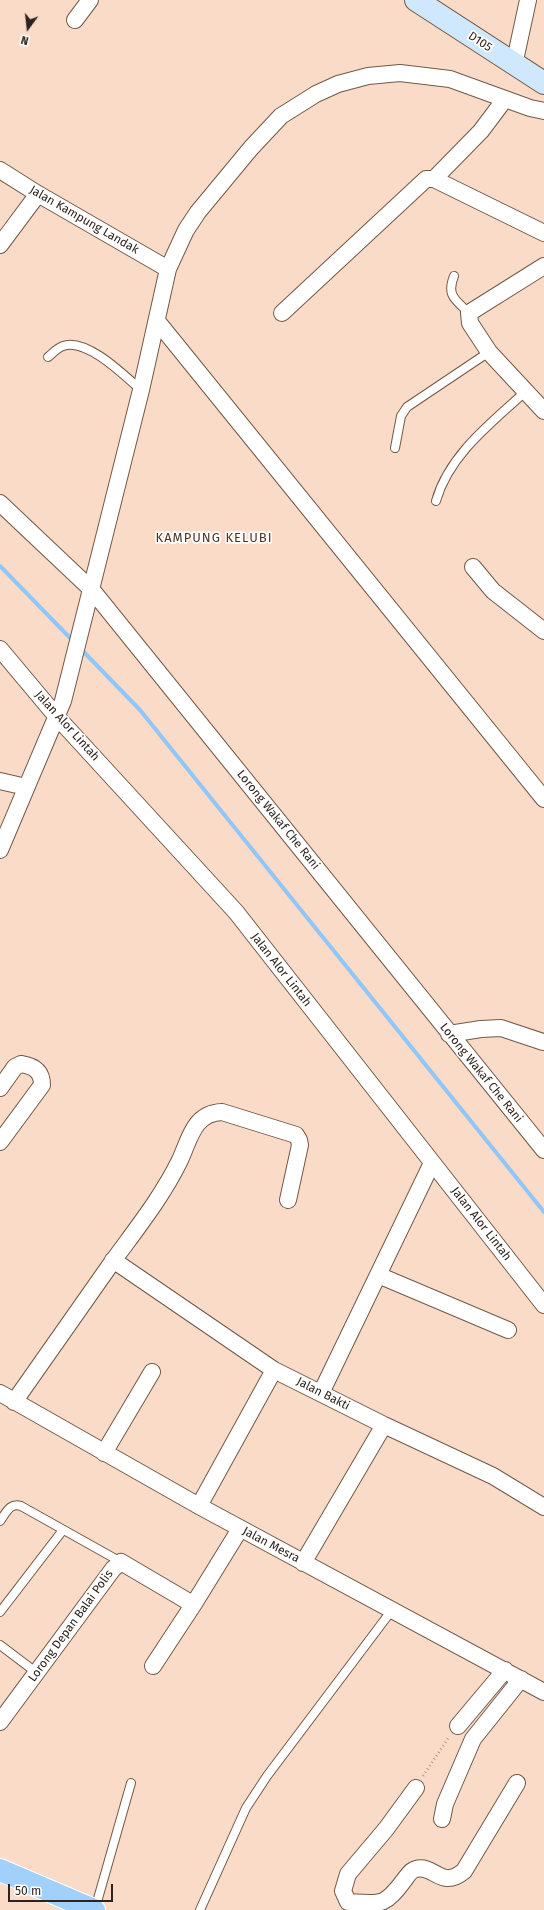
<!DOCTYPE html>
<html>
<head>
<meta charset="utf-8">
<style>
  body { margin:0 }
  #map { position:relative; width:544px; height:1910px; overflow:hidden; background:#f9dbc8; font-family:"Fira Sans",sans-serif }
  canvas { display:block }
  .north { position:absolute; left:8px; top:8px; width:40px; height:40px; -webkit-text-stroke:3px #fff; paint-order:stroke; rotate:195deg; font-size:11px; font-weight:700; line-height:16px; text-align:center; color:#2e231c }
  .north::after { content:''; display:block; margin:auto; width:14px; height:18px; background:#2e231c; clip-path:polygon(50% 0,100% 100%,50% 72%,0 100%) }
  .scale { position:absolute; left:8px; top:1884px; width:105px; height:18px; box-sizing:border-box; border:2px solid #2e231c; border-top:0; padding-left:5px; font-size:12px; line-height:14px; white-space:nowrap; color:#2e231c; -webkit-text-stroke:3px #fff; paint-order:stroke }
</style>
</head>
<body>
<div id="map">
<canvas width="544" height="1910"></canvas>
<div class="north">N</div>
<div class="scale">50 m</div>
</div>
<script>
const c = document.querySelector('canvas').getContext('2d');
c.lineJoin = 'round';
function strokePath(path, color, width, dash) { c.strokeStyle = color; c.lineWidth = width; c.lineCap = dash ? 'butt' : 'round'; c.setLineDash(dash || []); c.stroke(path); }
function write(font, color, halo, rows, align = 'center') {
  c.font = font + ' "Fira Sans",sans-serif'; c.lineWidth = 3.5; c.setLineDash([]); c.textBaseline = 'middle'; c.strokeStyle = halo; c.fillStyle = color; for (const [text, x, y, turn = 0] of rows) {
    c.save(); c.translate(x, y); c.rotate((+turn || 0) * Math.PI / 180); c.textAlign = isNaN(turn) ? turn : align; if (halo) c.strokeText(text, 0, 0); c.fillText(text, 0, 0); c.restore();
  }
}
strokePath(new Path2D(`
  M0,566L73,641
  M81,649L140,710L544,1212`), '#90c7f8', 4);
const lane = new Path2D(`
  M454,276C446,296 456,300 469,313
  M48,357C53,353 57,348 63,346C86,337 125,376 141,390
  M395,448L401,416L407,407L489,352
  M436,501C449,455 491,423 525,392
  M0,1521C6,1513 10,1502 21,1506L121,1562
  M0,1612L63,1530
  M0,1645L37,1673
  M95,1909L131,1783
  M200,1910L246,1808L267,1776L392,1610`);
const street = new Path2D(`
  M75,20L90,0
  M514,65L528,0
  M0,170L38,194L168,269
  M434,179L481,131L505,99
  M0,245L38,194
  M544,266L469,313L470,323L489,352L544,411
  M282,313L426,179H434L544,233
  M157,321L544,799
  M0,503L92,590L544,1150
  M473,567L493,591L544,631
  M0,649L57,717L236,912L544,1305
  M0,781L26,787
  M0,850L63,701L141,390L168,269L186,230L198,212L251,148L281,116L316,94L338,84L368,76L400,73L450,79L530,108L544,111
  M449,1034L481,1029L501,1028L543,1042
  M0,1088L15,1067L21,1064C34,1066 42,1071 42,1085L0,1142
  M113,1260L274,1370L384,1425L493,1476L544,1507
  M378,1275L508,1330
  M0,1393L199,1506L544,1692
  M321,1393L432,1163
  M14,1402C47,1355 80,1308 113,1261C137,1228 162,1197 180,1160C190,1138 194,1113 222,1112L296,1135L299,1140L300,1145L288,1200
  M104,1453L152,1372
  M199,1506L274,1370
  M303,1563L384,1425
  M153,1666L195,1602L240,1529
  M0,1722L113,1569L121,1562L189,1602H195
  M458,1726L505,1670
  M416,1788L386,1829L348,1874L343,1891L348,1902C382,1904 384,1907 405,1879C408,1875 411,1870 416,1869C434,1864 441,1890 464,1871L517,1783
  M442,1819L445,1804L473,1739L521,1679`);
const secondary = new Path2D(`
  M416,0L544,83`);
const primary = new Path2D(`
  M0,1870L94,1910`);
strokePath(lane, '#725948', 10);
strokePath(street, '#725948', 18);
strokePath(secondary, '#725948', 24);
strokePath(primary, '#fff', 24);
strokePath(new Path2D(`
  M423,1776L449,1737`), '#b1998b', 2.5, [1, 3]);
strokePath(lane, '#fff', 8);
strokePath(street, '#fff', 16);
strokePath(secondary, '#d0e8fd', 22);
strokePath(primary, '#a1d1fb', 22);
write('12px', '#2e231c', '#fff', [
  ["D105",480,42,33],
  ["Jalan Kampung Landak",84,220,30],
  ["Jalan Alor Lintah",67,726,48],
  ["Lorong Wakaf Che Rani",278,820,51],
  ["Jalan Alor Lintah",281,970,52],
  ["Lorong Wakaf Che Rani",481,1073,51],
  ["Jalan Alor Lintah",481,1224,52],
  ["Jalan Bakti",323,1394,27],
  ["Jalan Mesra",271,1545,28],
  ["Lorong Depan Balai Polis",71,1626,-54]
]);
c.letterSpacing = '1px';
write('13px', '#4c3424', '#fff', [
  ["KAMPUNG KELUBI",214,538]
]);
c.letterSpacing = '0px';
</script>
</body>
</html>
